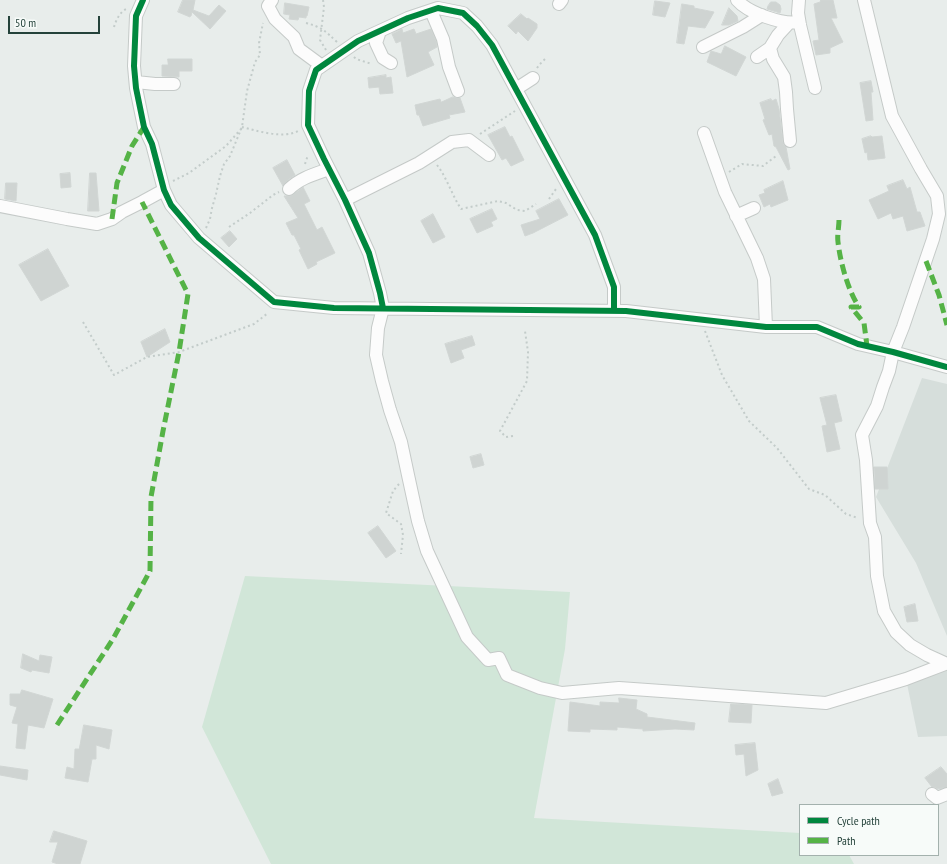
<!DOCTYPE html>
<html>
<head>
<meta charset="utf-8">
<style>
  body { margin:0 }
  #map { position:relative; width:947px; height:864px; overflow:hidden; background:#e8edeb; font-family:"PT Sans Narrow",sans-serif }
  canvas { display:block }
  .legend { position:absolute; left:799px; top:804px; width:140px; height:52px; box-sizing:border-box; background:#f7fbf9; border:1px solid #a3b1ad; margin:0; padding:5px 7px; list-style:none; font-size:12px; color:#24423a }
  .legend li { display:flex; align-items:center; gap:8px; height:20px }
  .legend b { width:20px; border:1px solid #a3b1ad }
  .scale { position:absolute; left:8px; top:16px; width:92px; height:18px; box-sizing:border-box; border:2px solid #24423a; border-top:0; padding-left:5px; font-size:12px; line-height:14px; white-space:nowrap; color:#24423a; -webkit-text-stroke:3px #f7fbf9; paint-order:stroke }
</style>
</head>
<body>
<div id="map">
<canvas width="947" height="864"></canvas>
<ul class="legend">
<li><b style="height:5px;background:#00873e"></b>Cycle path</li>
<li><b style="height:5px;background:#55b346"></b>Path</li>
</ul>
<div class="scale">50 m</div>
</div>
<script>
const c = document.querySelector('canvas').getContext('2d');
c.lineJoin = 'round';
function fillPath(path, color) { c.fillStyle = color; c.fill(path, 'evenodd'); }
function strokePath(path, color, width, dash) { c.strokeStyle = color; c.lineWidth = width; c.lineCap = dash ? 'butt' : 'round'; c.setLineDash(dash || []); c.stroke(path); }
fillPath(new Path2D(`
  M922,378L947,384V636L916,563L876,497Z
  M947,656V736L918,737L906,679Z`), '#d6dedb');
fillPath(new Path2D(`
  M245,576L570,592L565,649L534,818L800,833V855H849L854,864H271L202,727Z`), '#d1e6d8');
const building = new Path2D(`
  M183,0H195L193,10L209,16L219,5L226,11L210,29L192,12L191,16H190V17L178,12Z
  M821,0H833L837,18H831L843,42L830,48V53L816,55L813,41L819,40L814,4L820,2Z
  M655,1L670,3L665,17L653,15Z
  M771,2H776L780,5L781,9L780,13L767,9L768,6Z
  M285,3L309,7L307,16H306V18L299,17L298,20L289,19L290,15L284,14Z
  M682,4L694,6V8L714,12L705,28L688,26L684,44L677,43Z
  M729,8L737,16L738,21L729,25H722Z
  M521,14L527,19L528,18L537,24V28L528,41L518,31L516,34L508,26Z
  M402,29L403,33L414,29L416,34L431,29L436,41L437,47L428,52L434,65L407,77L401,41L396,43L392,34Z
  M725,46L746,57L736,76L707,62L711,51L721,54Z
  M168,59H192V71H179V77L162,76V65H168Z
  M386,75V78L391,77L393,93L380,94L379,87L369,88L368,78Z
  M871,81L873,92H871L873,120L866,121L860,83Z
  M453,97L456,98H460L465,112L449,115L450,118L423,126L419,115H417L415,105L440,99L441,102Z
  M771,99L772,101L776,99L779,109L783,142L784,145L786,147L790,169L788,170L776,147L774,146L772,134L769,135L763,120L765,119L760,103Z
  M505,127L510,137L512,136L524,160L511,166L506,158L502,160L488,135Z
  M871,136L872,137L882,136L885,158L868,160L867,152L865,153L862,139Z
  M287,160L295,175L288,180L283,186L273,168Z
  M70,173L71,187L61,188L60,174Z
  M90,173H96L99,211H88Z
  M903,180L907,189L910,187L917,212H920L925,226L907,231L903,216L893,219L891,213L878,219L869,200L889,191L887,186Z
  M783,181L788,200L771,207L770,204L764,207L759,195L765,193L764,190Z
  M6,183H17L16,201L5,199Z
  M303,187L310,201L304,204L317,230L322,227L335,253L316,262L317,264L308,269L299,250L301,249L294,235H292L286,223L298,218L284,196H291Z
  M559,199L568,215L533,233L525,236L521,225L540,219L536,211Z
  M492,209L497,219L491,222L493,226L477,233L470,219Z
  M433,214L445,237L433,243L421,221Z
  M230,231L237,239L229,247L221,238Z
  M48,249L69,286L41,301L19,265Z
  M165,329L170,342L147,357L141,342Z
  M472,336L475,345L461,350L464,358L451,363L445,344Z
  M836,395L842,421L834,423L840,449L827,452L822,426L827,425L820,398Z
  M481,454L484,465L473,468L470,457Z
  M874,467H887L888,489H875Z
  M378,526L396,551L386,558L368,533Z
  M915,604L918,621L907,622L904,607Z
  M23,654L39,661L40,655L52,657L49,673L32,670L31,672L21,668Z
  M22,690L53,699L44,728L28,725L25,749L16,748L18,724L12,723L17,707L10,705V694H20Z
  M619,698L637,700L636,709L647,714V717L695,723L694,730L675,729L643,731V729L617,727V730L590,729V732L568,731L570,702L600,706V702L619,703Z
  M731,704L752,705L751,723L729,722Z
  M84,725L112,730L109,749L96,745V759H92L88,782L65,778L67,767L74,769L75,749H79Z
  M755,743L758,770L746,776L744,754L736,755L735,745Z
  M0,766L28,770L27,780L0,775Z
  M941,767L947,774V787L938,789L934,787H932L925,778Z
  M778,779L783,793L772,796L768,784Z
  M54,831L87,841L80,864H58L52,862L58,842H50Z`);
fillPath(building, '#cfd4d2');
strokePath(building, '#d1d6d4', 1);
const minor = new Path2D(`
  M143,0L136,16L134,66L136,88L144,127L152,144L164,190L171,205L199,238L274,302L334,308L626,311L766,327H817L858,344L893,352L947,367
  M272,0L268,6L275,19L294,37L299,49L322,66
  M737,0C748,13 783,25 799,22
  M799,0L798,13L800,25L815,88
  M864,0L892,116L921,169L937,196L939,214L933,239L903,327L893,352L889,371L883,387L877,406L862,435L866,460L870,523L875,537L877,576L884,611L896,632L910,645L927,655L947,664
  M559,4L562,0
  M431,11L443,39L449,67L458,91
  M380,31L376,43L383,58L391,63
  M703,47L743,27L762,15
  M770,48L773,59L784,77L786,92L787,109L790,141
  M757,57L770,48L778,35L789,23
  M136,82L155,84H174
  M516,89L533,78
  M704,133L725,192L757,258L764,279L766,327
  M289,189C300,178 315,174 329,169
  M345,200L419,163L452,142L469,140L489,155
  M0,206L67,219L97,224L112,219L122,212L142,202L164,190
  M736,216L754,208
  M614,310V287L595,235L492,45L477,26L463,13L438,8L408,18L358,41L316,70L309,91L308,125L324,159L345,200L369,253L380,293L383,308L378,328L376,355L382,381L390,410L401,442L408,475L418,521L427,551L467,637L488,660L499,658L507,675L540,688L562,693L619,688L676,692L729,696L826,703L906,679L945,664
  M932,794L937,798L947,794`);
strokePath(minor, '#c5cac8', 14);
strokePath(new Path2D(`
  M323,0L324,7L320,40L326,50
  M306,23C322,27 325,31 337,42
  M114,27C116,20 120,12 126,9
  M354,57L356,59L372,64
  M537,68L540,64L545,59
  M242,127C257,131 284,139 298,131
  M480,134L515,111
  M305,164L308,155
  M437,165C447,178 452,195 461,209L498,201L506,203L517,210L525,211L536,204
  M729,172L742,164L763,166L776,156
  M173,181L189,173L226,146L241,129
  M549,199L556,189
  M229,227L250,213L273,195L279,192
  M206,228L210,219L212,208L216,194L220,176L224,164L230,156L242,127L247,91L255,62L260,55L259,43L263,23
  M83,322L114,375L147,357L179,352L254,324L268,313
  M705,331L722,375L749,421L777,448L809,489L825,495L846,514L858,518
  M513,436L506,437L500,431L527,381L528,352L525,331
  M399,484L393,491L386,513L401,524L403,535L401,554`), '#c3ccca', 2, [2, 3]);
strokePath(minor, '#fcfcfc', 12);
strokePath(new Path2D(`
  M112,219L117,183L132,146L144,127
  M839,220C839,227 837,235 838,242C840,261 848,291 859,307H851L864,323L867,346
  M926,261L939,295L947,325
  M57,725L113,639L150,571L151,497L163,431L179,352L188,294L142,202`), '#55b346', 5, [10, 5]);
strokePath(new Path2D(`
  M143,0L136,16L134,66L136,88L144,127L152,144L164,190L171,205L199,238L274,302L334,308L626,311L766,327H817L858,344L893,352L947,367
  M383,308L380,293L369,253L345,200L324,159L308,125L309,91L316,70L358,41L408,18L438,8L463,13L477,26L492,45L595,235L614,287V310`), '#00873e', 6);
</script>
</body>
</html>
